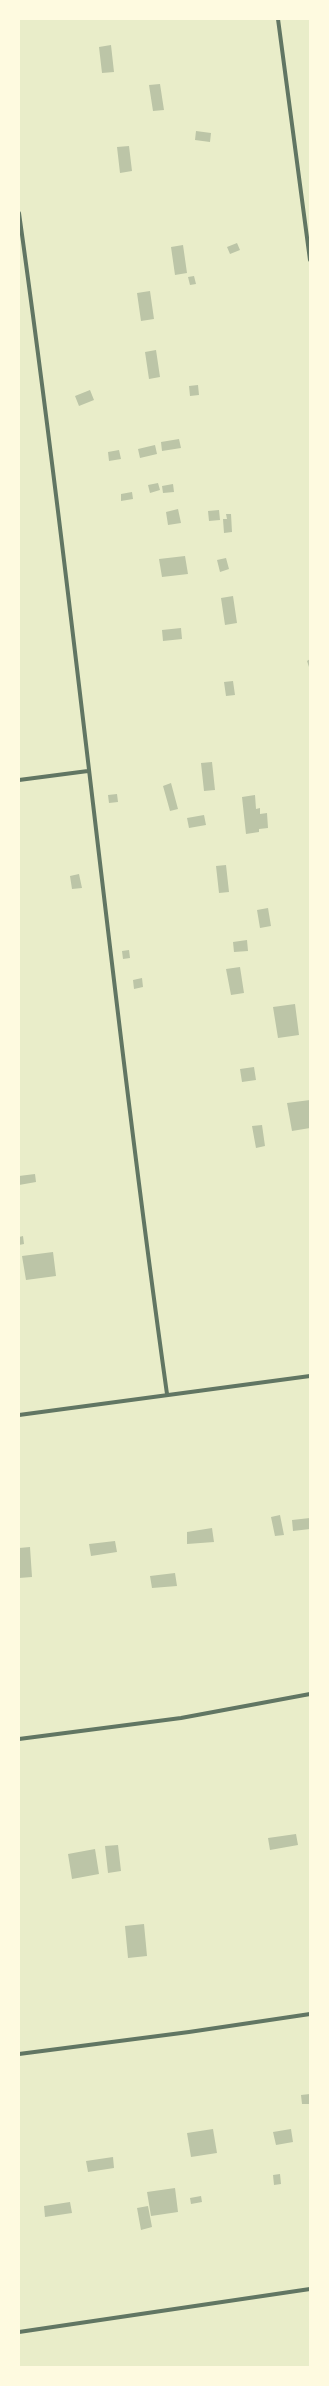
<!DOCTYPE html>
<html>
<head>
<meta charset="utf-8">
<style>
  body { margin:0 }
  #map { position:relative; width:329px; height:2386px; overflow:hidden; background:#e9edc9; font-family:"PT Sans Narrow",sans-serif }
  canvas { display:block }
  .frame { position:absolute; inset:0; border:20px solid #fefae0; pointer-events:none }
</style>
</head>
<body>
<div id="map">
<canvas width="329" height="2386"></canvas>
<div class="frame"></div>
</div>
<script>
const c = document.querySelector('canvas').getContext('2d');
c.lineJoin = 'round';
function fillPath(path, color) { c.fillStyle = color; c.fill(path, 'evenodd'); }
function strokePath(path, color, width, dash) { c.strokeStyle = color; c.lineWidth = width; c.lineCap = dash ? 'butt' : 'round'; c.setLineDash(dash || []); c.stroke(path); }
fillPath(new Path2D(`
  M111,45L114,72L102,73L99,47Z
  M160,84L164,110L153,111L149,85Z
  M196,131L211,133L210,142L195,140Z
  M129,146L132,171L120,173L117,147Z
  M237,243L240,250L230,254L227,247Z
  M183,245L187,273L175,275L171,247Z
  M194,276L196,284L190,285L188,277Z
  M150,291L154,319L141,321L137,293Z
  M156,350L160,377L149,379L145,352Z
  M198,385L199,395L190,396L189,386Z
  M90,390L94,400L79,406L75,396Z
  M179,439L181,448L162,451L161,442Z
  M155,445L157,454L140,458L138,449Z
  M119,450L121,459L109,461L108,452Z
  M158,483L160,490L150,493L148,485Z
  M173,484L174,492L163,493L162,486Z
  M132,492L133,499L121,501V494Z
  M178,509L181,523L168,525L166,512Z
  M219,510L220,520L209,521L208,511Z
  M226,514H231L232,532L224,533L223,519H227Z
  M185,556L188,574L162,577L159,559Z
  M226,558L229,569L220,572L217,560Z
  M233,596L237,623L225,625L221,598Z
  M181,628L182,639L163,641L162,630Z
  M310,659V667H309L307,661Z
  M233,681L235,695L226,696L224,682Z
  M212,762L215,790L204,791L201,763Z
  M171,783L178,809L170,811L163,786Z
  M117,794L118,802L109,803L108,795Z
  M255,795L256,809L260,808V814L267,813L268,828L259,829V832L246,834L242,797Z
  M204,815L206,825L189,828L187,818Z
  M226,865L229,892L219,893L216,866Z
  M79,874L82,888L72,889L70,876Z
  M268,908L271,926L260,928L257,910Z
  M247,940L248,951L234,952L233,942Z
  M129,950L130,958L123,959L122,951Z
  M240,967L244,993L231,995L226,969Z
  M142,978L143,987L134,989L133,980Z
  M295,1004L299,1035L278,1038L273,1007Z
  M254,1067L256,1080L242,1082L240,1069Z
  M310,1100V1128L292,1131L287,1103Z
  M262,1125L265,1146L256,1148L252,1126Z
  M35,1174L36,1182L19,1185V1176Z
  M23,1236L24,1244L19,1245V1237Z
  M53,1252L56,1276L26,1280L22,1256Z
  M280,1515L284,1535L275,1536L271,1517Z
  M310,1518V1529L293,1531L292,1520Z
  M212,1528L214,1542L187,1544V1532Z
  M115,1541L117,1552L91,1556L89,1544Z
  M30,1547L32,1577L19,1578V1548Z
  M175,1573L177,1586L152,1588L150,1576Z
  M296,1834L298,1845L270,1850L268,1838Z
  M118,1845L121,1871L108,1873L105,1846Z
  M95,1849L99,1874L72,1879L68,1854Z
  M144,1924L147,1956L128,1958L125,1926Z
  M310,2094V2104H302L301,2095Z
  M213,2129L217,2153L191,2157L187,2133Z
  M291,2129L293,2142L276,2145L273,2132Z
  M113,2157L114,2168L88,2172L86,2161Z
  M280,2174L281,2184L274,2185L273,2175Z
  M175,2188L178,2212L151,2216L147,2192Z
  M201,2196L202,2202L191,2204L190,2198Z
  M70,2202L72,2213L45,2217L44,2206Z
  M148,2206L152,2227L141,2230L137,2208Z`), '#bcc5a7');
strokePath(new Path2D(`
  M278,19L310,260
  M19,213C74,606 112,1001 167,1394
  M19,780L88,771
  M19,1415L310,1376
  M19,1739L181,1718L310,1694
  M19,2054L189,2032L310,2014
  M19,2332L310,2289`), '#617663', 4);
</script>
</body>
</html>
